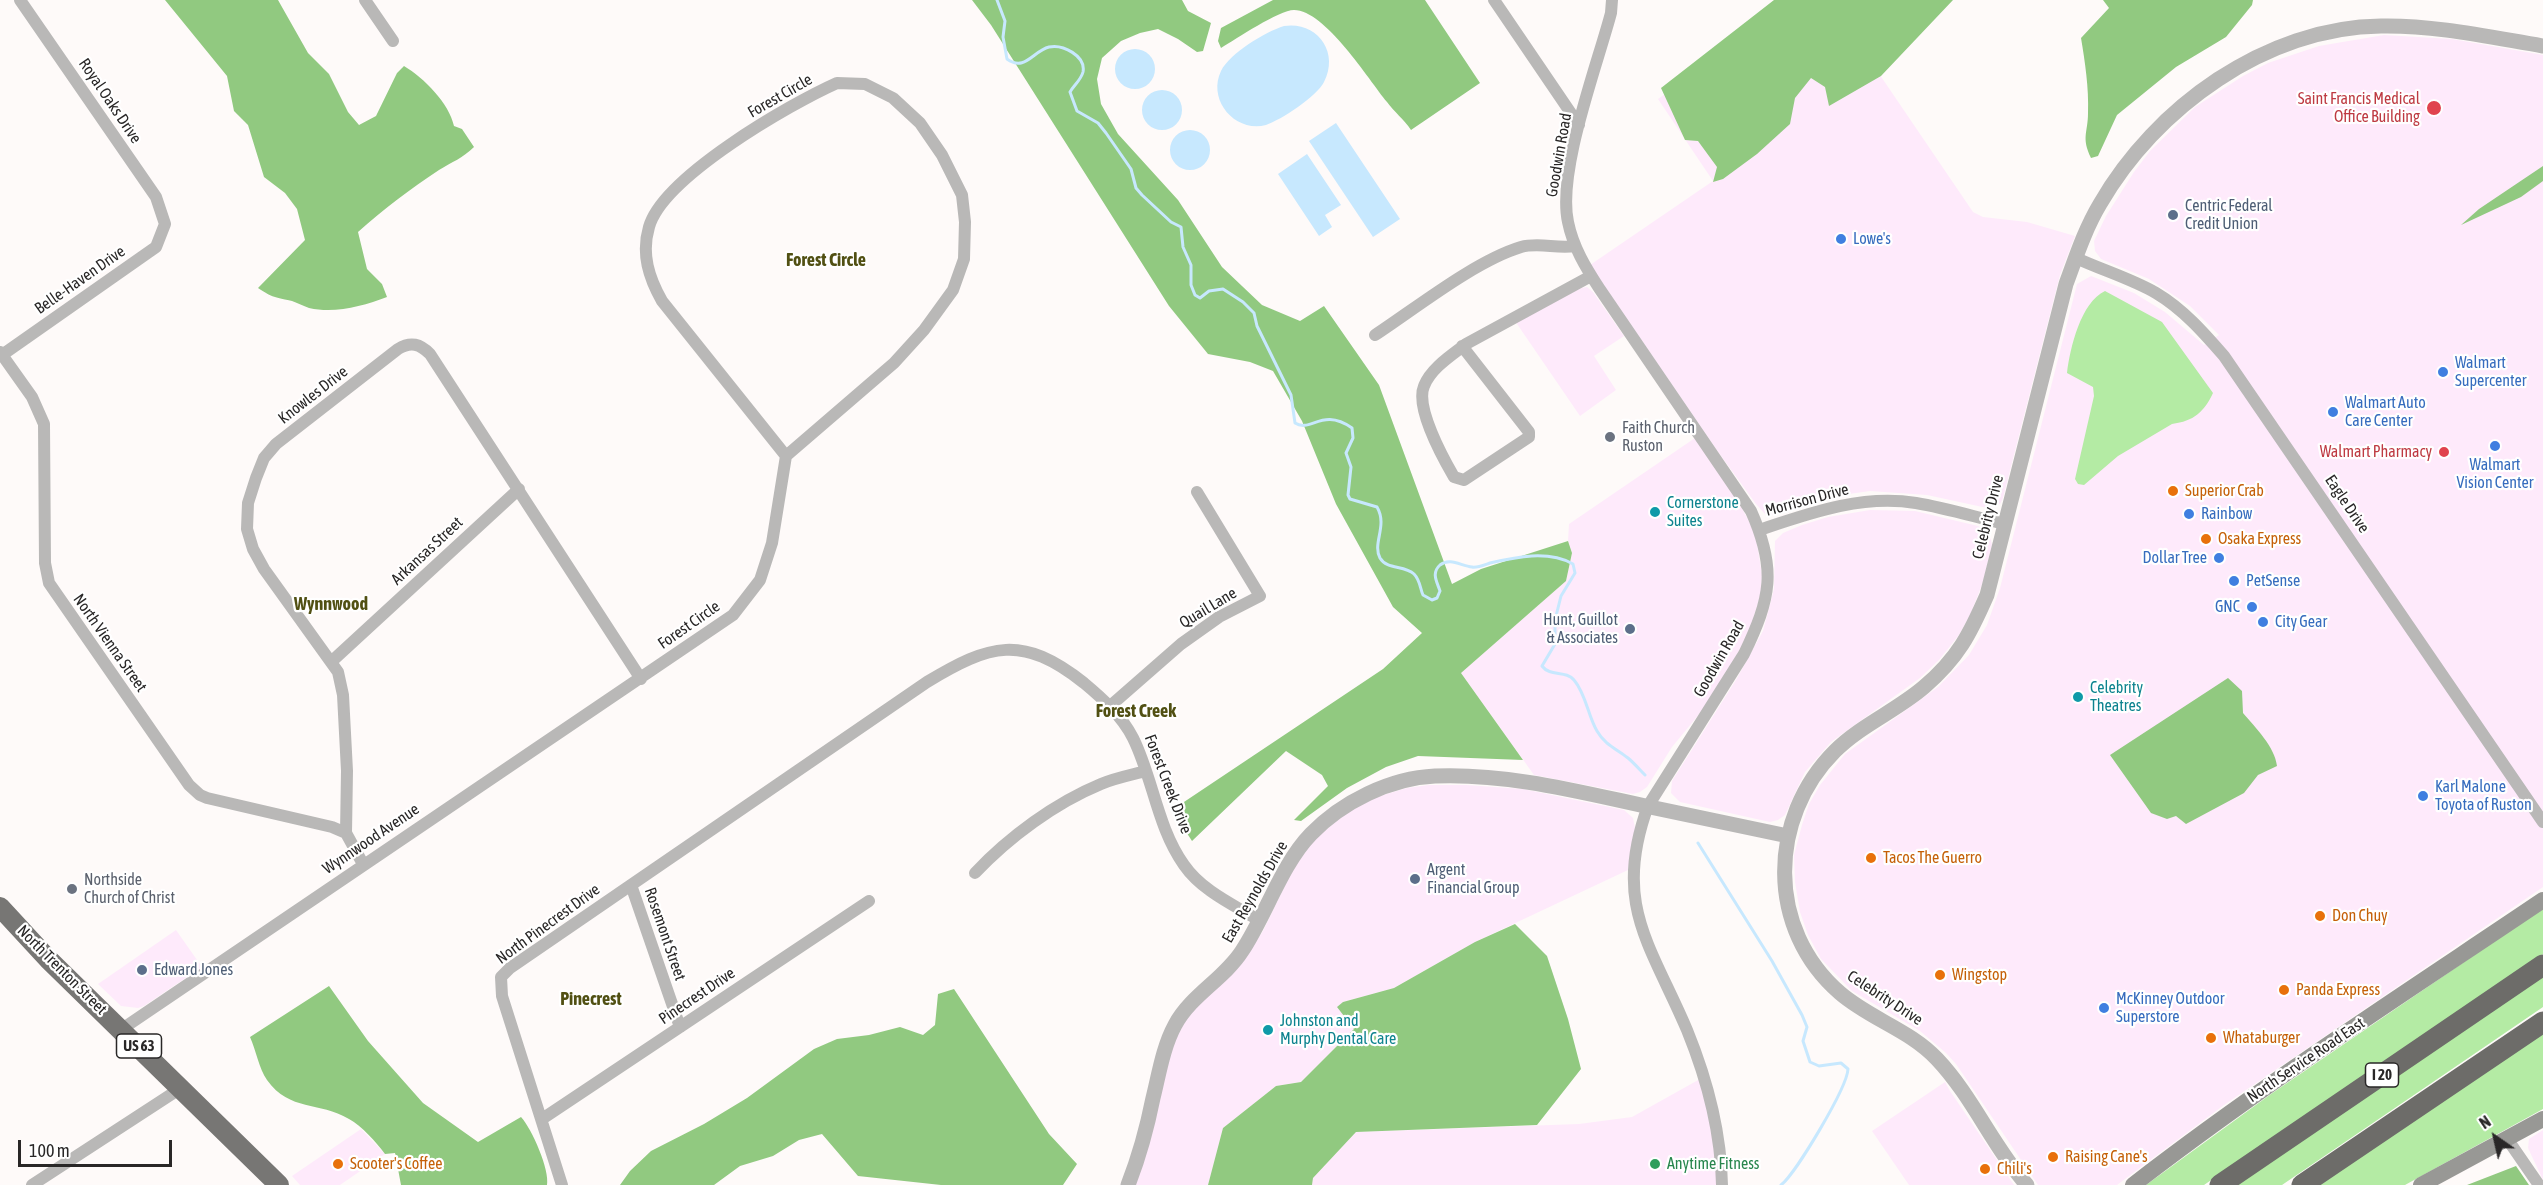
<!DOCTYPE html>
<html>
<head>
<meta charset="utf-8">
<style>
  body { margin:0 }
  #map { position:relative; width:2543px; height:1185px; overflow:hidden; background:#fefaf9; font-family:"Asap Condensed",sans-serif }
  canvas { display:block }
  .north { position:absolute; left:2465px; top:1107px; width:60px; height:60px; -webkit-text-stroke:4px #fff; paint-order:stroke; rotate:326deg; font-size:16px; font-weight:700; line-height:24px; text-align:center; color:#292727 }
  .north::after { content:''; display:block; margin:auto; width:21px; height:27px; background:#292727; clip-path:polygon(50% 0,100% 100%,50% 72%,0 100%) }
  .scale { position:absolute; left:18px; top:1140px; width:154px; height:27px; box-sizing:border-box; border:3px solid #292727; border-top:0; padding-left:8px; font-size:18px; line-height:21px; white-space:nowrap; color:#292727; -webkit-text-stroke:4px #fff; paint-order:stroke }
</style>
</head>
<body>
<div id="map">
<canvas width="2543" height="1185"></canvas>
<div class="north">N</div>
<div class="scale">100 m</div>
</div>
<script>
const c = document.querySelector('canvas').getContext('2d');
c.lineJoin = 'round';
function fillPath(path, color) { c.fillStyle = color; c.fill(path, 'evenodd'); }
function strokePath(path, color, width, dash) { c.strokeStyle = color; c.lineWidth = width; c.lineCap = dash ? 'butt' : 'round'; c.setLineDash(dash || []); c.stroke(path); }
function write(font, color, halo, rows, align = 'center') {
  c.font = font + ' "Asap Condensed",sans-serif'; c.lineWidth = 4.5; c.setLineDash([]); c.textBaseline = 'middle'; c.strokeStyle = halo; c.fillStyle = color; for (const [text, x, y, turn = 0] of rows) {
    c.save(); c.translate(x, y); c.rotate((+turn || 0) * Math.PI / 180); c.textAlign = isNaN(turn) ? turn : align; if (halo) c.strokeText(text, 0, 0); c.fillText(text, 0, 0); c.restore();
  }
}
fillPath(new Path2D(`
  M1800,0H1829L1973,212L1983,217L2027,222L2075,236L2060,275L2003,498L2000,504L1993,507L1987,508L1927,495L1870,491L1828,497L1773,515L1765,514L1756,504L1716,449L1590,265L1713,181L1658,99Z
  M2384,35L2452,39L2543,55V887L2224,1105L2117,1185H2038L1956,1064L1946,1053L1920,1031L1852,991L1821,959L1808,935L1800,912L1795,882L1794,855L1802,825L1809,804L1820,785L1845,754L1938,687L1969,655L1987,625L2000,588L2077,284L2091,276L2134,293L2165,312L2204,345L2219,335L2190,306L2149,279L2101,259L2095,251L2094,241L2106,216L2134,172L2150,151L2195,107L2243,76L2268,63L2319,46Z
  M1587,287L1593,292L1624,336L1594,356L1616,390L1580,416L1515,321L1581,288Z
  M1695,438L1739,503L1751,525L1757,543L1762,575L1761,593L1748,636L1705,707L1672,747L1647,787L1640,792L1633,794L1534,775L1461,673L1566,581L1572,553L1568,541L1569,524Z
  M1870,510L1915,511L1978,526L1989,532L1992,545L1983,582L1971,613L1959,635L1939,660L1920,678L1831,742L1805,772L1785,815L1778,820L1770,822L1680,802L1671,793L1672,781L1736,680L1763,631L1774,589L1775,541L1783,533L1802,525L1828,517Z
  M1429,785H1466L1523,789L1624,810L1633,818L1635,828L1628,870L1475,942L1394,988L1343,1002L1338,1007L1354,1029L1301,1082L1276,1086L1223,1128L1208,1185H1133L1172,1047L1186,1019L1249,952L1263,931L1293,869L1315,839L1345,814L1376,797L1407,788Z
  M176,930L202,967L144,1006L138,1008L121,1006L98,984Z
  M1700,1079L1712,1127L1719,1185H1312L1313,1178L1356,1132L1579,1124L1632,1117Z
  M1945,1082L1950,1091L2014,1185H1909L1872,1131Z
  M361,1129L385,1154L340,1185H300L292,1176Z
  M2543,1130V1180L2528,1148L2529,1139Z`), '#feeafb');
fillPath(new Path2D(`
  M2105,291L2162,322L2213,393C2204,412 2194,421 2172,424L2118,456L2084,485L2078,484L2075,479L2094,396L2093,387L2067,373C2070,348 2081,302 2105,291Z
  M2543,908V954L2204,1185H2146L2271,1094Z
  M2543,976V1007L2282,1185H2235Z
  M2543,1029V1109L2405,1185H2313Z`), '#b4eba4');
fillPath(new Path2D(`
  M165,0H278L308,53L329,74L348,112L359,125L376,116L397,73L404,66C424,78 449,103 454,126L462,129L474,147C463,158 452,162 439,170C410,189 384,209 358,232L367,269L382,284L387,297C363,306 335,314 309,308C303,306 298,303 292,301C275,297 273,298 258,288L305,240L297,209L285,193L264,177L248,125L234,111L227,76Z
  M972,0H1182L1188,11L1211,23L1203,51L1197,52L1178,39L1158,29L1140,33L1121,41L1102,58L1097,79L1101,104L1118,134L1178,200L1222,267L1262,305L1300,321L1324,306L1379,385L1452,584L1481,569L1568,541L1572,553L1566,581L1461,673L1523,760L1418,756L1386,767L1347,788L1301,821L1294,820L1328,786L1322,775L1286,751L1192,841L1172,810L1383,669L1422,633L1393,607L1336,504L1302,421L1273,371L1250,362L1208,354L1169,306L991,25Z
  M1273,0H1425L1480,83L1411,130C1404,119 1394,112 1387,102C1369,80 1325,10 1294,10C1279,10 1236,39 1221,48L1218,41L1221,28Z
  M1774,0H1953L1881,76L1829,106L1825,87L1811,78L1795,98L1790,124L1757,154L1723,179L1713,182L1717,167L1698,141L1685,140L1661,88Z
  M2103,0H2253L2252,5L2226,37L2176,67L2117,115L2098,156L2091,158C2081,137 2088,133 2088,113C2089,88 2085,62 2081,38L2109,8Z
  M2543,166V181L2521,197L2461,225L2479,209Z
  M2228,678L2242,691L2243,713C2255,727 2275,747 2277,766L2258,775L2244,793L2186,824L2176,816L2167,819L2151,813L2110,755Z
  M1515,924L1547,956L1568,1019L1581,1069L1537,1125L1356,1132L1313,1178L1312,1185H1208L1223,1128L1276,1086L1301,1082L1354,1029L1337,1007L1343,1002L1394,988L1475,942Z
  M329,986L368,1041L423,1103L478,1142L521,1117C532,1129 550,1170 547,1185H401L395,1153L385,1154C376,1142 362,1126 349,1119C319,1101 290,1112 267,1080C259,1069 256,1050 250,1037Z
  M954,989L1049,1134L1077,1164L1063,1185H941L858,1176L822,1134L799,1140L773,1156L740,1166L714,1185H620L630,1171L651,1151L704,1124L747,1098L814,1049L837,1039L869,1035L900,1027L923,1035L935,1025L938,994Z
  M2516,1166L2529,1185H2467Z`), '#91c980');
fillPath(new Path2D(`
  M1284,26C1316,21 1340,51 1324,82C1317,96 1281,120 1266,125C1235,133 1207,100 1221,71C1230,53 1265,32 1284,26Z
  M1115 69a20 20 0 1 1 40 0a20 20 0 1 1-40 0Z
  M1142 110a20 20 0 1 1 40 0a20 20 0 1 1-40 0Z
  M1336,123L1400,219L1373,237L1309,141Z
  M1170 150a20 20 0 1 1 40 0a20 20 0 1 1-40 0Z
  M1307,154L1341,205L1325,215L1332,227L1319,236L1278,174Z`), '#c7e8fe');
strokePath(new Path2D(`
  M997,0L1005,21L1003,37L1007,59C1025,72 1033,51 1049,47C1063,44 1086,56 1083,72C1081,80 1074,85 1070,92L1077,111L1098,123L1106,133L1131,169L1136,188L1142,195L1171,222L1181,227L1183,247L1191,265V285L1195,295L1200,298L1209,291L1223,289L1243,302L1254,313L1257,326L1291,395L1295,423C1311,433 1322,407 1352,428L1353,438L1346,453L1351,467L1348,495L1350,499L1377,507C1388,526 1372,543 1380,558C1387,570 1404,565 1414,574C1420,580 1420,588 1423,595L1432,600L1437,598L1440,591C1437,582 1431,573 1440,565C1450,557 1461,566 1472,567C1477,568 1484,565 1490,563C1516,557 1548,550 1573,564L1575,573L1561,596L1555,620V644L1542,666C1550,677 1566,670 1574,680C1586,694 1588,716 1597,731C1605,745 1617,749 1628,758C1634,763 1640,770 1645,775
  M1698,843L1772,961L1802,1015L1807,1027L1803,1041L1810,1062L1819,1066L1841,1063L1848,1069C1847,1088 1796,1173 1781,1185`), '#c7e8fe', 3);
strokePath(new Path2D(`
  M365,0L393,41
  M1494,0L1579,125
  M1612,0L1611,13C1597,66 1557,171 1568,222C1573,247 1586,268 1599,288L1751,511C1777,569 1771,598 1744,654L1648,806C1612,904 1651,945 1687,1030C1707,1079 1721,1132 1722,1185
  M837,83L865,84L893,98L920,123L942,155L962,195L965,222L964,259L953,290L924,330L894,363L786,456L662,301C649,278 641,254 649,227C663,177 790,104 837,83Z
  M2076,258C2102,270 2132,279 2156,293C2183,309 2204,333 2224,356L2543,822
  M1375,335C1416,308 1475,261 1521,247C1539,242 1557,249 1575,246
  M1462,346L1529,432V437L1464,480L1454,477C1443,458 1415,407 1424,386C1431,368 1452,355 1466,344L1591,276
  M0,352L32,397L44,424L45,563L49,583L189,785L200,795L207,798L332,827L346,833
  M2,355L156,247L165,224L156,197L20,0
  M1759,530C1810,513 1862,494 1916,503C1946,508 1975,517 2005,524
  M331,662L519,489
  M1109,707L1181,644L1219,617L1260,596L1197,492
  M363,864L346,833L347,771L343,695L338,672L264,569L253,549L247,529L248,503L256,478L264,458L276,444L398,349C411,341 420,344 430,354L641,679
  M975,873C1009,837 1055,803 1101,784C1115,778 1131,775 1146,771
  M631,885L680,1027
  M122,1029L733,615L760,580L772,543L786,456
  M542,1119L869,901
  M2508,1140L2539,1185
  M32,1185L181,1088
  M562,1185L502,996L501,977L510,968L927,682C990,644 1022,634 1084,683C1102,698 1122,716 1133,738C1153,778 1157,827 1184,865C1202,891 1234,905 1260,921`), '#b9b8b7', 12);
strokePath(new Path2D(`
  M1128,1185C1139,1157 1147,1128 1153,1098C1159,1074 1163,1047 1175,1025C1191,995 1224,979 1242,951C1266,915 1281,865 1311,834C1342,802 1390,778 1435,776C1508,773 1580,792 1650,807C1696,817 1742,826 1788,836
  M2027,1185C1993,1147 1973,1097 1937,1059C1910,1030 1870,1019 1840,993C1766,929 1768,818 1835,751C1861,725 1896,711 1924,687C1958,658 1970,634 1987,595L2066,284C2076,257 2085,229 2100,204C2155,108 2266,27 2381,26C2435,25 2489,37 2543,46`), '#b9b8b7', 15);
strokePath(new Path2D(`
  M2133,1185C2265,1083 2405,993 2543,900
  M2421,1185L2543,1119`), '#989895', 16);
strokePath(new Path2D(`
  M0,907L48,959L279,1185`), '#777674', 20);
strokePath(new Path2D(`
  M2220,1185L2543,965
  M2302,1185L2543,1022`), '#6d6c69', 21);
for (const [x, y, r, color] of [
  [2434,108,8,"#e0444e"],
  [2173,215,6,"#5c6f8a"],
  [1841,239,6,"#3f7fe0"],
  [2443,372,6,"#3f7fe0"],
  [2333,412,6,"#3f7fe0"],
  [1610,437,6,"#6b7280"],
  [2495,446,6,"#3f7fe0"],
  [2444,452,6,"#e0444e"],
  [2173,491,6,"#e8710a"],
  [1655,512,6,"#0f9aa8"],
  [2189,514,6,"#3f7fe0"],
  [2206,539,6,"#e8710a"],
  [2219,558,6,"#3f7fe0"],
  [2234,581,6,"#3f7fe0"],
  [2252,607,6,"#3f7fe0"],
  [2263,622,6,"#3f7fe0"],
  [1630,629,6,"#5c6f8a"],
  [2078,697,6,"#0f9aa8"],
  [2423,796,6,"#3f7fe0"],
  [1871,858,6,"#e8710a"],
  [1415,879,6,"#5c6f8a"],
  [72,889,6,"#6b7280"],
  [2320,916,6,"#e8710a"],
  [142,970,6,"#5c6f8a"],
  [1940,975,6,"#e8710a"],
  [2284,990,6,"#e8710a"],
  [2104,1008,6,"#3f7fe0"],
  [1268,1030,6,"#0f9aa8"],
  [2211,1038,6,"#e8710a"],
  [2053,1157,6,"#e8710a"],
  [338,1164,6,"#e8710a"],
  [1655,1164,6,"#2e9e5b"],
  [1985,1169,6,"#e8710a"]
]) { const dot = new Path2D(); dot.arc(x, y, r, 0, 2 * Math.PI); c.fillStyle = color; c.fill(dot); strokePath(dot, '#fff', 2); }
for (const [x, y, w] of [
  [139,1046,45],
  [2382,1075,33]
]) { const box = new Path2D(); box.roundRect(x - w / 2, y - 12, w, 24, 4.5); c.fillStyle = '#fff'; c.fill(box); strokePath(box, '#292727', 1.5); }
write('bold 15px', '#292727', null, [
  ["US 63",139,1046],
  ["I 20",2382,1075]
]);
write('16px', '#292727', '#fff', [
  ["Forest Circle",780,96,-30],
  ["Royal Oaks Drive",110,101,56],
  ["Goodwin Road",1559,155,-80],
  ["Belle-Haven Drive",80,280,-35],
  ["Knowles Drive",313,395,-38],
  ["Morrison Drive",1807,500,-15],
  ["Eagle Drive",2347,504,56],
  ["Celebrity Drive",1988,517,-76],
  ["Arkansas Street",427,551,-43],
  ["Quail Lane",1208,608,-31],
  ["Forest Circle",689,625,-35],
  ["North Vienna Street",110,643,55],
  ["Goodwin Road",1719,659,-60],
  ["Forest Creek Drive",1168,784,69],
  ["Wynnwood Avenue",371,839,-34],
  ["East Reynolds Drive",1255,892,-60],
  ["North Pinecrest Drive",548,924,-36],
  ["Rosemont Street",665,934,71],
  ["North Trenton Street",62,970,45],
  ["Pinecrest Drive",697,996,-34],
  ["Celebrity Drive",1885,998,33],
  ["North Service Road East",2306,1060,-34]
]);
write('16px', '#be3a42', '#fff', [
  ["Saint Francis Medical",2420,99],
  ["Office Building",2420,117],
  ["Walmart Pharmacy",2432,452]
], 'right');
write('16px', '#4e5e75', '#fff', [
  ["Centric Federal",2185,206],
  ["Credit Union",2185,224],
  ["Hunt, Guillot",1618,620,"right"],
  ["& Associates",1618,638,"right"],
  ["Argent",1427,870],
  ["Financial Group",1427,888],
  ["Edward Jones",154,970]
], 'left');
write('16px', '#366cbe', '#fff', [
  ["Lowe's",1853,239],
  ["Walmart",2455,363],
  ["Supercenter",2455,381],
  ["Walmart Auto",2345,403],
  ["Care Center",2345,421],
  ["Walmart",2495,465,"center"],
  ["Vision Center",2495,483,"center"],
  ["Rainbow",2201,514],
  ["Dollar Tree",2207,558,"right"],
  ["PetSense",2246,581],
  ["GNC",2240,607,"right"],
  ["City Gear",2275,622],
  ["Karl Malone",2435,787],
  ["Toyota of Ruston",2435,805],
  ["McKinney Outdoor",2116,999],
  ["Superstore",2116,1017]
], 'left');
write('16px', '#5b616d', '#fff', [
  ["Faith Church",1622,428],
  ["Ruston",1622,446],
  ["Northside",84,880],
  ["Church of Christ",84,898]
], 'left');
write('16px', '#c56008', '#fff', [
  ["Superior Crab",2185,491],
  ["Osaka Express",2218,539],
  ["Tacos The Guerro",1883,858],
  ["Don Chuy",2332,916],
  ["Wingstop",1952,975],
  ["Panda Express",2296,990],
  ["Whataburger",2223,1038],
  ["Raising Cane's",2065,1157],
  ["Scooter's Coffee",350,1164],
  ["Chili's",1997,1169]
], 'left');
write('16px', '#0d838f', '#fff', [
  ["Cornerstone",1667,503],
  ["Suites",1667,521],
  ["Celebrity",2090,688],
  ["Theatres",2090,706],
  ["Johnston and",1280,1021],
  ["Murphy Dental Care",1280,1039]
], 'left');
write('16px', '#27864d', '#fff', [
  ["Anytime Fitness",1667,1164]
], 'left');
write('bold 18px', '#515013', '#fff', [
  ["Forest Circle",826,260],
  ["Wynnwood",331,604],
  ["Forest Creek",1136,711],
  ["Pinecrest",591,999]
]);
</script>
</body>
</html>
